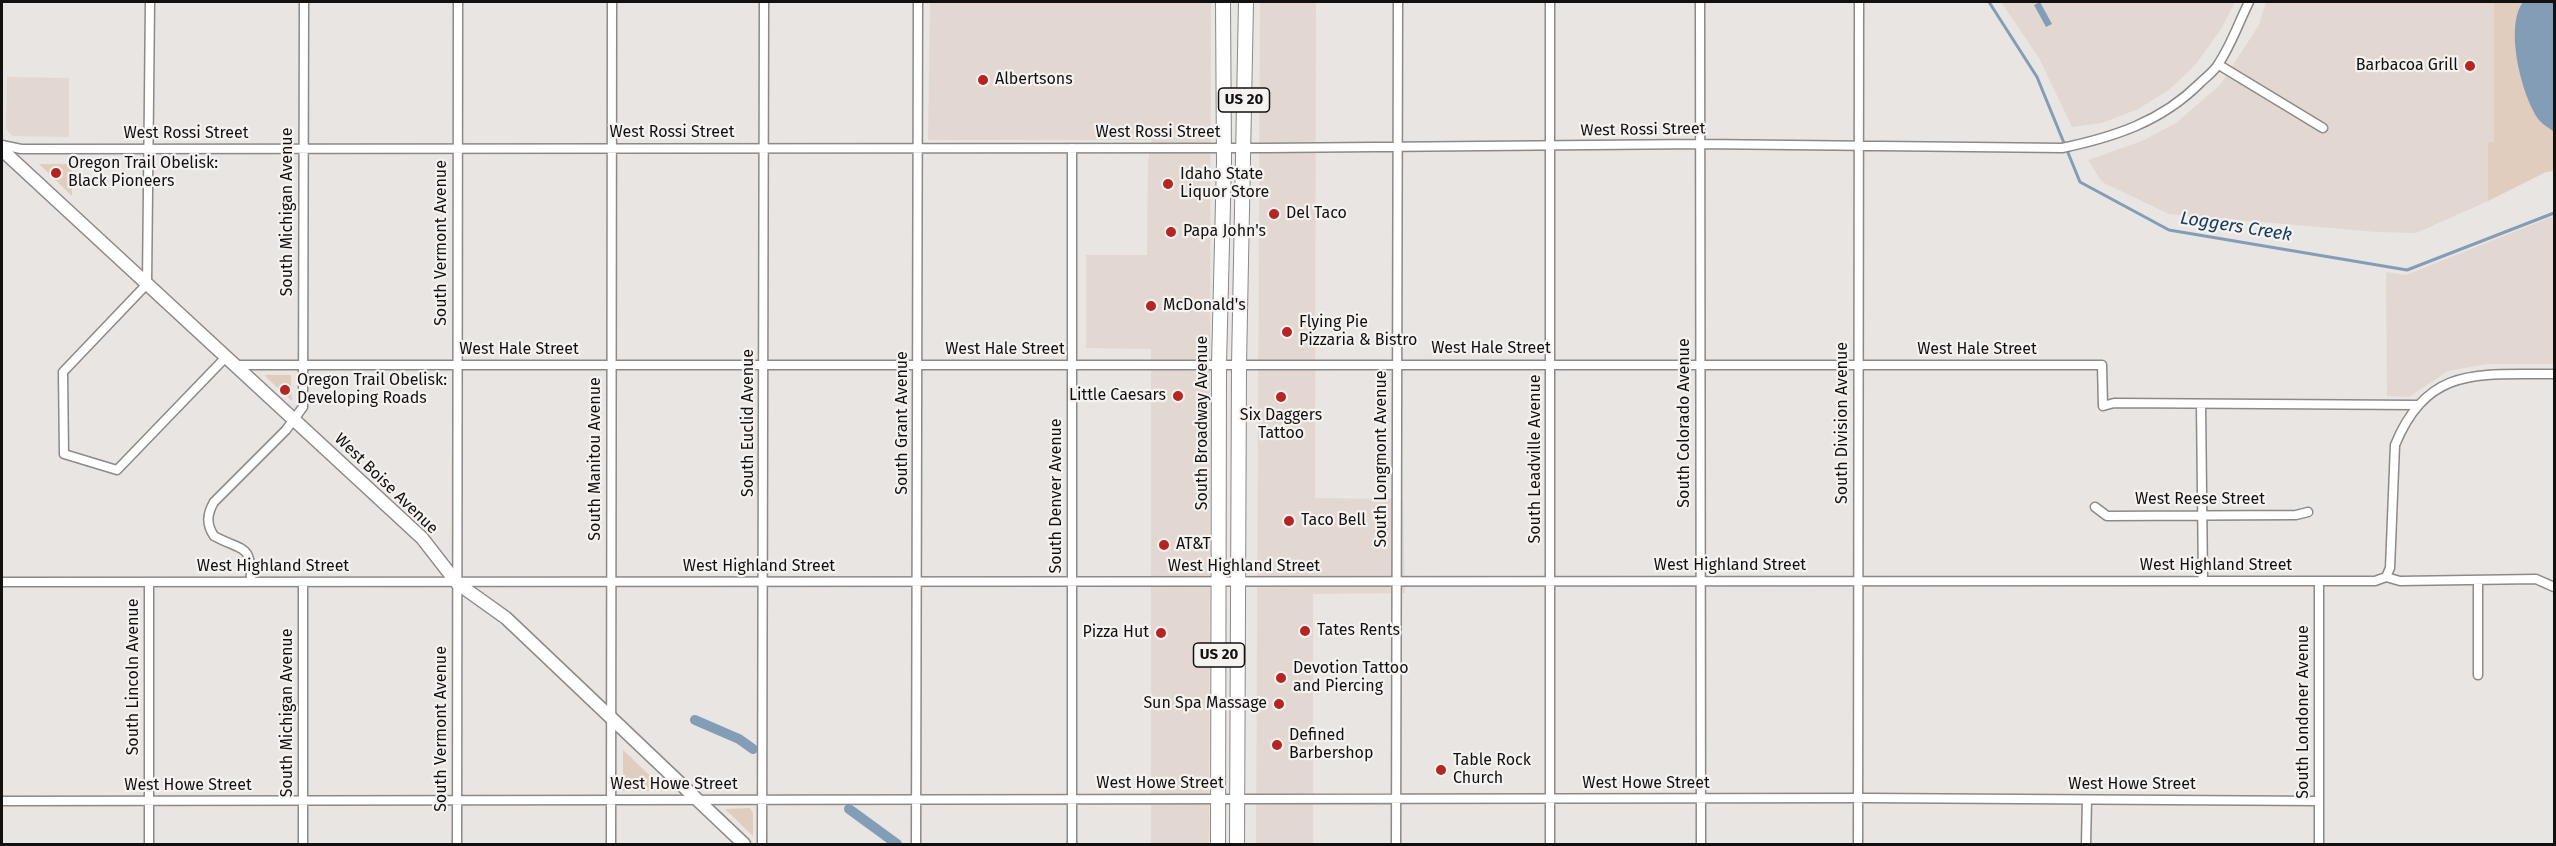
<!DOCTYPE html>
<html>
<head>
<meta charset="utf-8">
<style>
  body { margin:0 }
  #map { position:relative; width:2556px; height:846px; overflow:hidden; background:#e8e5e2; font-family:"Fira Sans",sans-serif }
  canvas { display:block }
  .frame { position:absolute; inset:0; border:3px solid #121110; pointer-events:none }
</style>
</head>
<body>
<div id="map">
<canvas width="2556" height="846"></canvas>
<div class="frame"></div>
</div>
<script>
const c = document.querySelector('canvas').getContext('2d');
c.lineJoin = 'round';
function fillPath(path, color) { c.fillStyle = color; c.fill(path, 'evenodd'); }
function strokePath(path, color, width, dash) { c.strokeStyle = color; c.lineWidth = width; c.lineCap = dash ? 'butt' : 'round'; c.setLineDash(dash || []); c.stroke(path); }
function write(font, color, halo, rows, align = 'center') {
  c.font = font + ' "Fira Sans",sans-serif'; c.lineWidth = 4.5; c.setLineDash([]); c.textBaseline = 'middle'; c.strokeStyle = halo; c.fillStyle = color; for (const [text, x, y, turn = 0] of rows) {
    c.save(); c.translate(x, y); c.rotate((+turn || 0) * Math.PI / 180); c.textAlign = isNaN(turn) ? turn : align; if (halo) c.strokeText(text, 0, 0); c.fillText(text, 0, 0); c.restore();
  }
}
fillPath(new Path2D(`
  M930,2H1211L1209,844H1151V349L1086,348V255H1147L1148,161L1152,140H928Z
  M1260,2H1316L1315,498L1403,499L1405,593L1313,594V844H1256Z
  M2001,2H2235L2221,29L2196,64L2169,90L2138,109L2102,123L2072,127L2039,58Z
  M2266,2H2494V143H2488V201L2416,233L2376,232L2169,214L2102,182L2088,160L2142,141L2176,123L2220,85L2259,25Z
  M7,77L69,78V137L13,136L9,133L6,128Z
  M2554,216V364H2487L2448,371L2409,397L2387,396L2386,272L2406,275Z`), '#e2d8d1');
fillPath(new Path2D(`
  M2494,2H2554V171L2546,172L2488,201V143L2494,142Z
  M39,164H72V196Z
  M265,375H291L292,401L266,377Z
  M623,750L663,788V791H623Z
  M750,808L753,813V836L725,809Z`), '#e1cdbd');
fillPath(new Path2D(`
  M2040,2L2052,24L2046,27L2034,5Z
  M2523,2H2554V132C2550,128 2543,125 2539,120C2522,97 2504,27 2523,2Z`), '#849db7');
strokePath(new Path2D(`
  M1989,2L2037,77L2080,182L2169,230L2407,270L2554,213`), '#849db7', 3);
strokePath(new Path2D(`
  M695,720L739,739L753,749
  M849,809L897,844`), '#849db7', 10);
const street = new Path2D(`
  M150,2L147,284L63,372L64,454L117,470L226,357
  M1700,2L1701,844
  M2219,65L2323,128
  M2,145L21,149L1266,148L1700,144L2062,148C2114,137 2161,122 2200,83C2206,77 2215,71 2219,63C2231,45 2239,22 2249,2
  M236,365H2102L2103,406L2114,403L2418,405
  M2201,404L2203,581
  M2095,507L2107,516L2296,515L2308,512
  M2386,577L2390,568L2395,445C2428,364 2481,375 2554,374
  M2478,580V675
  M251,581C251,542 243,552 214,536C206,524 207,514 214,502L286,430L303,407L304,2
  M2,582L2203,581H2375L2386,577L2400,581L2536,579L2554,587
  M2,801L1868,798L2319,801
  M149,844V582
  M303,844V582
  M457,844L458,2
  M611,844L612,2
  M762,844L764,2
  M916,844L918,2
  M1072,844V148
  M1396,844L1398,2
  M1550,844V2
  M1858,844L1859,2
  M2086,844L2087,800
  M2319,844V581`);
const secondary = new Path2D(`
  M2,150L422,538L457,583L506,618L744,844`);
const primary = new Path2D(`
  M1218,844L1219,364L1224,162L1223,2
  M1237,844L1239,365L1246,2`);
strokePath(street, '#8c8987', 11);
strokePath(secondary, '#8c8987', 15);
strokePath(primary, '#8c8987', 16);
strokePath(street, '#fff', 8);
strokePath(secondary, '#fff', 12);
strokePath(primary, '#fff', 14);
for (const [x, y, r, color] of [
  [2470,66,6,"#b52524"],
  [983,80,6,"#b52524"],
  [56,173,6,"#b52524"],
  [1168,184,6,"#b52524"],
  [1274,214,6,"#b52524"],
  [1171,232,6,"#b52524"],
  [1151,306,6,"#b52524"],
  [1287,332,6,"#b52524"],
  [285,390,6,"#b52524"],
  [1178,396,6,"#b52524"],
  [1281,397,6,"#b52524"],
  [1289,521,6,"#b52524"],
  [1164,545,6,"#b52524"],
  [1305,631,6,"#b52524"],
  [1161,633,6,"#b52524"],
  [1281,678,6,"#b52524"],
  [1279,704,6,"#b52524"],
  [1277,745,6,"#b52524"],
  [1441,770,6,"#b52524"]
]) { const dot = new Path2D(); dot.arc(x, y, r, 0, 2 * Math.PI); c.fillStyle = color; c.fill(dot); strokePath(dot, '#f5f2f0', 2); }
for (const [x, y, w] of [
  [1244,100,51],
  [1219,655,51]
]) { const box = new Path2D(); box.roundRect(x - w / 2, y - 12, w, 24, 4.5); c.fillStyle = '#f5f2f0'; c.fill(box); strokePath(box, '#121110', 1.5); }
write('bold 15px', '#121110', null, [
  ["US 20",1244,100],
  ["US 20",1219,655]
]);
write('16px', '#121110', '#f5f2f0', [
  ["Barbacoa Grill",2458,66,"right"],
  ["Albertsons",995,80],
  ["Oregon Trail Obelisk:",68,164],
  ["Black Pioneers",68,182],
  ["Idaho State",1180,175],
  ["Liquor Store",1180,193],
  ["Del Taco",1286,214],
  ["Papa John's",1183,232],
  ["McDonald's",1163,306],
  ["Flying Pie",1299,323],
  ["Pizzaria & Bistro",1299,341],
  ["Oregon Trail Obelisk:",297,381],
  ["Developing Roads",297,399],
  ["Little Caesars",1166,396,"right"],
  ["Six Daggers",1281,416,"center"],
  ["Tattoo",1281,434,"center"],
  ["Taco Bell",1301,521],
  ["AT&T",1176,545],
  ["Tates Rents",1317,631],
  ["Pizza Hut",1149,633,"right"],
  ["Devotion Tattoo",1293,669],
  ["and Piercing",1293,687],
  ["Sun Spa Massage",1267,704,"right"],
  ["Defined",1289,736],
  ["Barbershop",1289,754],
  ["Table Rock",1453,761],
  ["Church",1453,779]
], 'left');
write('16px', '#121110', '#f5f2f0', [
  ["West Rossi Street",1643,130,-1],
  ["West Rossi Street",672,133],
  ["West Rossi Street",1158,133],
  ["West Rossi Street",186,134],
  ["South Michigan Avenue",288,212,-90],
  ["South Vermont Avenue",442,243,-90],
  ["West Hale Street",1491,349],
  ["West Hale Street",519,350],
  ["West Hale Street",1005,350],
  ["West Hale Street",1977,350],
  ["South Euclid Avenue",749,423,-90],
  ["South Grant Avenue",903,423,-90],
  ["South Broadway Avenue",1203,423,-90],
  ["South Colorado Avenue",1685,423,-90],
  ["South Division Avenue",1843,423,-90],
  ["South Manitou Avenue",596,459,-90],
  ["South Longmont Avenue",1382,459,-90],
  ["South Leadville Avenue",1536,459,-90],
  ["West Boise Avenue",386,484,44],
  ["South Denver Avenue",1057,496,-90],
  ["West Reese Street",2200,500],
  ["West Highland Street",1730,566],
  ["West Highland Street",2216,566],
  ["West Highland Street",273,567],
  ["West Highland Street",759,567],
  ["West Highland Street",1244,567],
  ["South Lincoln Avenue",134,677,-90],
  ["South Londoner Avenue",2304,712,-90],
  ["South Michigan Avenue",288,713,-90],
  ["South Vermont Avenue",442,729,-90],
  ["West Howe Street",1160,784],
  ["West Howe Street",1646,784],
  ["West Howe Street",674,785],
  ["West Howe Street",2132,785],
  ["West Howe Street",188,786]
]);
write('italic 18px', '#153d61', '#f5f2f0', [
  ["Loggers Creek",2236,227,9]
]);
</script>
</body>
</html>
